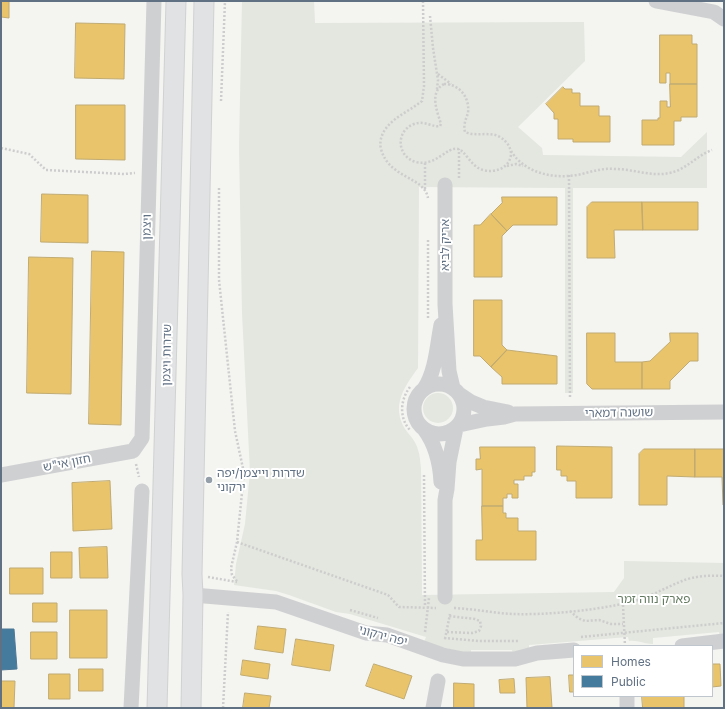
<!DOCTYPE html>
<html>
<head>
<meta charset="utf-8">
<style>
  body { margin:0 }
  #map { position:relative; width:725px; height:709px; overflow:hidden; background:#f4f4f1; font-family:Inter,sans-serif }
  canvas { display:block }
  .frame { position:absolute; inset:0; border:2px solid #617184; pointer-events:none }
  .legend { position:absolute; left:573px; top:645px; width:140px; height:52px; box-sizing:border-box; background:#fff; border:1px solid #c0c6ce; margin:0; padding:5px 7px; list-style:none; font-size:12px; color:#617184 }
  .legend li { display:flex; align-items:center; gap:8px; height:20px }
  .legend b { width:20px; border:1px solid #c0c6ce }
</style>
</head>
<body>
<div id="map">
<canvas width="725" height="709"></canvas>
<div class="frame"></div>
<ul class="legend">
<li><b style="height:11px;background:#e9c46a"></b>Homes</li>
<li><b style="height:11px;background:#457b9d"></b>Public</li>
</ul>
</div>
<script>
const c = document.querySelector('canvas').getContext('2d');
c.lineJoin = 'round';
function fillPath(path, color) { c.fillStyle = color; c.fill(path, 'evenodd'); }
function strokePath(path, color, width, dash) { c.strokeStyle = color; c.lineWidth = width; c.lineCap = dash ? 'butt' : 'round'; c.setLineDash(dash || []); c.stroke(path); }
function write(font, color, halo, rows, align = 'center') {
  c.font = font + ' Inter,"Noto Sans Hebrew",sans-serif'; c.lineWidth = 4; c.setLineDash([]); c.textBaseline = 'middle'; c.strokeStyle = halo; c.fillStyle = color; for (const [text, x, y, turn = 0] of rows) {
    c.save(); c.translate(x, y); c.rotate((+turn || 0) * Math.PI / 180); c.textAlign = isNaN(turn) ? turn : align; if (halo) c.strokeText(text, 0, 0); c.fillText(text, 0, 0); c.restore();
  }
}
fillPath(new Path2D(`
  M242,1H314L315,23L584,22L585,61L518,127L542,148L543,155L681,157L707,132V188H573V393H565V188L419,187L418,368C404,387 391,406 405,429C410,436 416,441 418,450C420,455 420,462 421,468L422,595L614,592L624,578V561L724,563V637L720,638L719,632L653,638V644C644,644 638,640 629,641L628,637L529,645V649L513,655L512,650H471V655L424,642L426,637L350,614L336,612L289,595L276,591L234,585L236,564L245,524L250,472L242,313L239,147Z
  M423 408a15 15 0 1 1 30 0a15 15 0 1 1-30 0Z`), '#e3e7df');
const homes = new Path2D(`
  M1,1H9V18L1,17Z
  M76,23L125,24L124,79L75,78Z
  M660,35H692V44H697V84H670V73H666V83H660Z
  M670,84H697V117H681V121H674V145H642V120H658V118H660V101H667V107H670Z
  M563,87L565,89H572V93H580V106H599V116H610V142H573V139H558V119H554V113L546,104Z
  M76,105H125V160L76,159Z
  M42,194L88,195V243L41,242Z
  M502,197H557V225H513L507,231L491,214L502,203Z
  M592,202H642L643,230H614L615,258H587V207Z
  M642,202H698V230H643Z
  M491,214L507,231L502,236V277H474V225H480Z
  M92,251L124,252L121,425L89,424Z
  M29,257L73,258L71,394L27,393Z
  M474,300H502V345L507,350L491,367L480,356H474Z
  M587,333H615V362H642V389H592L587,384Z
  M670,333H698V361H690L670,381V389H642V362L650,361L670,342Z
  M507,350L557,356V384H502V377L491,367Z
  M557,446L612,447V498H576V481H567V476H561V470H557Z
  M480,447H535V472H532V476H524V480H514V484H518V498H512V494H507V498H503V506H482V469L476,470V459H480Z
  M644,449H695V477L667,476V505H639V454Z
  M695,449H724V505H723L722,477H695Z
  M110,481L112,529L73,531L72,483Z
  M482,506H503V513H506V518H518V531H536V560H476V540H482Z
  M107,547L108,578H80L79,548Z
  M51,552H72V578H51Z
  M10,568H43V594H10Z
  M33,603H57V622H33Z
  M70,610H107V658H70Z
  M258,626L286,629L283,653L255,649Z
  M31,632H57V659H31Z
  M296,639L334,645L330,671L292,665Z
  M243,660L270,664L268,679L241,675Z
  M374,664L412,676L404,699L366,686Z
  M712,664H720L721,686L712,687Z
  M79,669H103V691H79Z
  M49,674H70V699H49Z
  M569,675H574V692H570Z
  M550,677L552,708H527L526,678Z
  M514,679L515,693H500L499,680Z
  M1,681H15L14,708H1Z
  M454,683L474,684V708H454Z
  M245,693L271,696L269,708H243Z
  M642,696H684V708H643Z`);
fillPath(homes, '#e9c46a');
strokePath(homes, '#c0ab72', 1);
const public = new Path2D(`
  M1,629H14L17,669L1,670Z`);
fillPath(public, '#457b9d');
strokePath(public, '#4d7896', 1);
const major = new Path2D(`
  M157,708L176,1
  M191,708L193,595L192,574L204,1`);
strokePath(major, '#d0d1d2', 21);
strokePath(new Path2D(`
  M423,1L424,86L422,101C411,110 396,116 387,127C382,133 379,141 381,149C389,179 424,176 428,198
  M430,16L433,48L438,80L437,89
  M438,74L451,84
  M444,84C459,84 470,97 468,113C466,119 463,125 465,132C476,137 490,131 500,137C522,151 508,176 483,170C471,167 465,150 458,149C447,146 436,167 416,162C397,157 395,131 414,124C425,120 433,128 440,126L441,124C437,111 429,92 444,84Z
  M221,101L225,1
  M1,148L29,154L46,170L124,174L135,173
  M511,151C525,174 556,180 582,174C593,171 603,168 615,169C633,169 652,177 669,173C686,170 696,156 712,150
  M507,166L516,164L523,166
  M569,175L570,398
  M459,178V149
  M219,188V280L235,431L244,473L237,542L231,568L232,575L237,581
  M425,189V163
  M428,318V239
  M410,387C400,400 399,418 410,430
  M136,464L139,477
  M424,475L425,607
  M237,542L388,595L399,607L436,608
  M208,577L237,582
  M623,605L625,646
  M454,608C474,609 493,613 512,614C547,615 588,611 622,604C643,601 662,589 682,581C694,576 711,575 724,576
  M350,610L378,618
  M570,611L578,618L585,621L599,620L611,624H623
  M425,632L429,598
  M447,632L472,633L479,631L481,626L480,621L475,619L449,616
  M581,637L724,623
  M444,638L479,641H518
  M445,639L450,614
  M223,708L228,612`), '#cdcdcd', 2.5, [2, 2]);
strokePath(new Path2D(`
  M656,1L714,12L724,19
  M445,185V304L449,371L453,388
  M414 409a25 25 0 1 1 50 0a25 25 0 1 1-50 0Z
  M424,389C436,371 437,345 441,325
  M459,394L471,402L483,407L508,412
  M459,425L487,419L504,417L515,414L724,412
  M424,429C436,445 440,463 441,482
  M1,475L133,451L142,438L154,1
  M193,595L276,602L366,633L387,635L443,655L463,659H515L537,653L574,650
  M445,597V500L447,489L449,462L456,428
  M682,646L724,641
  M627,696V708
  M131,708L142,491
  M433,708L438,681`), '#cfd0d1', 15);
strokePath(major, '#e1e2e3', 19);
for (const [x, y, r, color] of [
  [209,480,4,"#949faa"]
]) { const dot = new Path2D(); dot.arc(x, y, r, 0, 2 * Math.PI); c.fillStyle = color; c.fill(dot); strokePath(dot, '#fff', 1.5); }
write('12px', '#617184', '#fff', [
  ["ויצמן",147,227,-89],
  ["אריק לביא",445,245,-90],
  ["שדרות ויצמן",167,355,-89],
  ["שושנה דמארי",619,413,-1],
  ["חזון אי\"ש",67,463,-11],
  ["יפה ירקוני",383,636,15]
]);
write('12px', '#617184', '#fff', [
  ["שדרות וייצמן/יפה",217,473],
  ["ירקוני",217,487]
], 'left');
write('12px', '#647b61', '#fff', [
  ["פארק נווה זמר",654,599]
]);
</script>
</body>
</html>
